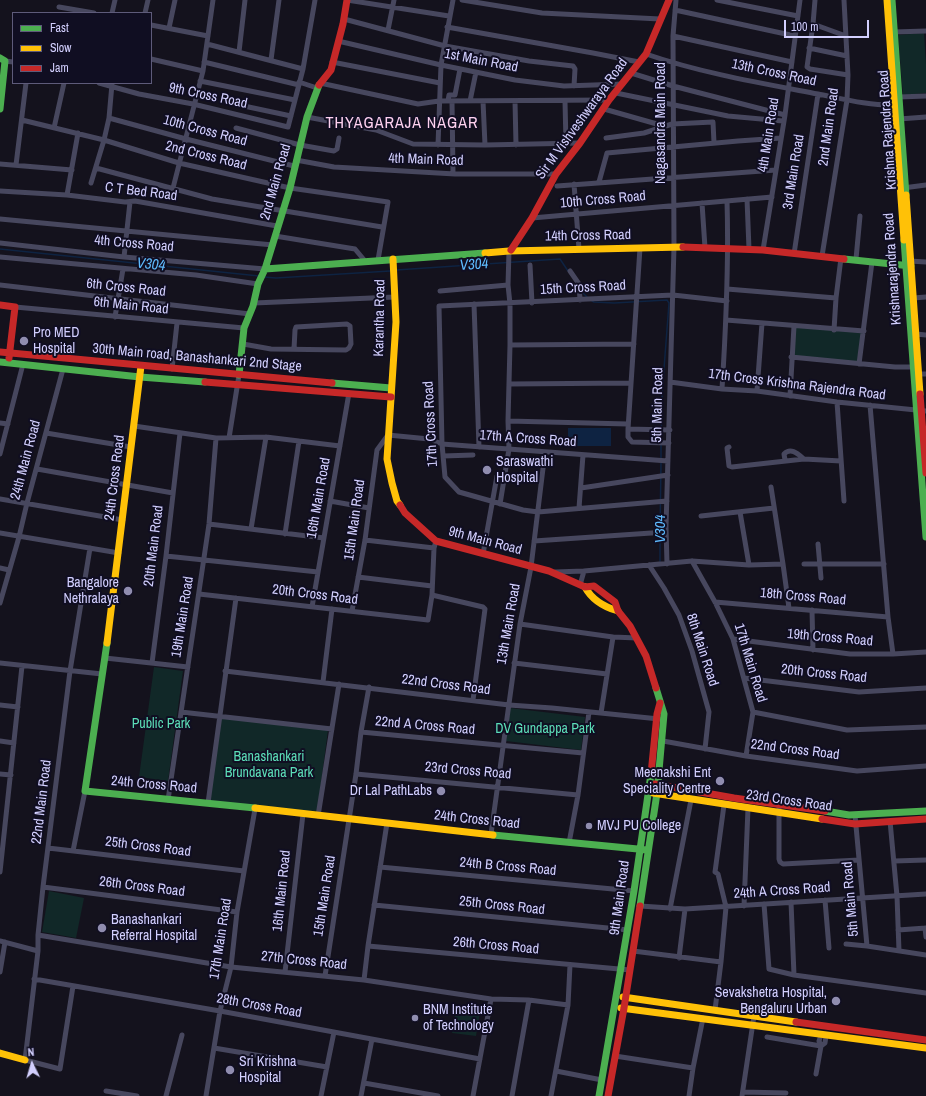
<!DOCTYPE html>
<html>
<head>
<meta charset="utf-8">
<style>
  body { margin:0 }
  #map { position:relative; width:926px; height:1096px; overflow:hidden; background:#14121d; font-family:"Archivo Narrow",sans-serif }
  canvas { display:block }
  .legend { position:absolute; left:12px; top:12px; width:140px; height:72px; box-sizing:border-box; background:#100e22; border:1px solid #5e5b7a; margin:0; padding:5px 7px; list-style:none; font-size:12px; color:#d2cffe }
  .legend li { display:flex; align-items:center; gap:8px; height:20px }
  .legend b { width:20px; border:1px solid #5e5b7a }
  .north { position:absolute; left:12px; top:1044px; width:40px; height:40px; -webkit-text-stroke:3px #100e22; paint-order:stroke; rotate:355deg; font-size:11px; font-weight:700; line-height:16px; text-align:center; color:#d2cffe }
  .north::after { content:''; display:block; margin:auto; width:14px; height:18px; background:#d2cffe; clip-path:polygon(50% 0,100% 100%,50% 72%,0 100%) }
  .scale { position:absolute; left:784px; top:20px; width:85px; height:18px; box-sizing:border-box; border:2px solid #d2cffe; border-top:0; padding-left:5px; font-size:12px; line-height:14px; white-space:nowrap; color:#d2cffe; -webkit-text-stroke:3px #100e22; paint-order:stroke }
</style>
</head>
<body>
<div id="map">
<canvas width="926" height="1096"></canvas>
<ul class="legend">
<li><b style="height:5px;background:#4caf50"></b>Fast</li>
<li><b style="height:5px;background:#ffc107"></b>Slow</li>
<li><b style="height:5px;background:#c62828"></b>Jam</li>
</ul>
<div class="north">N</div>
<div class="scale">100 m</div>
</div>
<script>
const c = document.querySelector('canvas').getContext('2d');
c.lineJoin = 'round';
function fillPath(path, color) { c.fillStyle = color; c.fill(path, 'evenodd'); }
function strokePath(path, color, width, dash) { c.strokeStyle = color; c.lineWidth = width; c.lineCap = dash ? 'butt' : 'round'; c.setLineDash(dash || []); c.stroke(path); }
function write(font, color, halo, rows, align = 'center') {
  c.font = font + ' "Archivo Narrow",sans-serif'; c.lineWidth = 4; c.setLineDash([]); c.textBaseline = 'middle'; c.strokeStyle = halo; c.fillStyle = color; for (const [text, x, y, turn = 0] of rows) {
    c.save(); c.translate(x, y); c.rotate((+turn || 0) * Math.PI / 180); c.textAlign = isNaN(turn) ? turn : align; if (halo) c.strokeText(text, 0, 0); c.fillText(text, 0, 0); c.restore();
  }
}
fillPath(new Path2D(`
  M924,33L926,64V93L903,95L898,35Z
  M794,326L864,332L859,364L791,357Z
  M154,667L183,671L168,781L139,777Z
  M510,708L585,717L581,750L506,741Z
  M220,717L328,730L317,814L210,801Z
  M49,891L84,898L76,938L42,932Z
  M456,1008L480,1012L476,1036L452,1033Z`), '#112828');
fillPath(new Path2D(`
  M568,428H611V446H568Z`), '#0e2342');
strokePath(new Path2D(`
  M0,249L259,276
  M396,270L560,259L568,271
  M264,277L276,278L390,271
  M582,292L588,298
  M592,301L594,302L614,303L667,300L669,303L662,395L661,441
  M661,459V445
  M660,531L661,463
  M660,535V561`), '#0e2342', 1.5);
strokePath(new Path2D(`
  M347,0L449,16
  M462,0L542,13L660,19
  M717,0L798,16
  M815,0L813,24L846,36
  M59,7L94,13
  M675,10L795,36
  M112,13L115,0
  M145,13L148,0
  M344,19L445,46L529,61L573,66L575,69L574,86
  M813,24L807,67L810,69L848,75
  M151,25L208,36
  M447,27L593,53L639,62
  M169,28L175,0
  M388,30L394,0
  M894,32L926,31
  M673,36L792,62
  M338,41L441,65L515,80L564,86L623,84
  M207,44L303,69
  M809,48L847,56
  M239,52L245,0
  M646,54C701,73 760,83 818,94C843,99 870,106 896,105
  M151,59L203,71
  M271,60L279,0
  M5,61L13,62
  M204,62L299,85
  M332,62L440,83
  M631,73L673,86L785,115
  M200,81L295,100
  M299,82L317,88
  M99,83L139,94L193,104L288,127L303,69L315,0
  M320,83L418,104L439,101L609,100
  M616,93L728,116L783,121
  M899,97L926,96
  M448,101L449,95H455L460,69
  M452,101L453,173
  M470,101L476,72
  M483,101L485,145
  M515,101L516,145
  M565,101L566,144
  M244,106L291,116
  M604,109L664,126
  M307,117L376,130L413,144L485,145L580,143
  M109,118L186,139L294,166
  M899,119L926,117
  M22,120L104,140L179,163L290,188L388,202L378,260
  M54,128L64,83
  M236,128L300,145L334,151L337,149L339,138
  M606,138L644,133L672,124L713,122L714,143
  M438,145L441,65L453,0
  M296,160L334,167L455,174H556
  M0,164L72,170
  M16,165L26,83
  M96,168L212,199L382,227
  M599,182L607,153L738,141L781,138
  M91,183L104,140L109,118L112,84
  M574,184L579,249
  M557,186L776,170
  M173,188L203,71L213,0
  M903,188L926,185
  M0,191L67,195L125,202L135,201L277,226
  M67,195L78,133
  M747,199L749,249
  M702,203L705,248
  M532,218L772,197
  M0,219L273,245
  M275,236L355,249L365,261
  M0,243L124,257L265,269
  M640,248L628,429L670,430
  M763,250L785,115L800,0
  M794,254L818,94
  M822,256L847,100L848,75L844,0
  M0,257L196,275L258,284
  M124,257L130,202
  M856,259L860,216
  M909,261L926,262
  M530,265L532,303
  M570,271L579,284L580,300
  M0,285L250,314
  M727,289L836,298
  M440,291L508,285
  M913,298L926,297
  M254,303L395,297
  M474,304L479,447
  M15,307L244,328
  M115,317L123,269
  M726,320L864,331
  M834,330L836,298L841,258
  M916,334L926,335
  M243,344L271,349L346,350L349,348L351,344L350,326L347,324L296,327L295,330L294,349
  M510,345L634,344
  M791,357L895,367H913
  M859,364L872,262
  M172,369L177,323
  M918,374H926
  M670,382L722,389L757,391L837,402L926,411
  M509,384L630,383
  M722,389C726,326 729,264 727,201
  M757,391L762,323
  M790,396L794,326
  M837,402L844,501
  M870,405L888,617L893,654
  M508,421L628,424
  M0,423L8,424
  M134,426L216,438L266,437L340,446
  M628,429V437L632,442L669,443
  M46,433L131,447
  M229,438L239,375
  M729,447L727,448L729,466L732,467L804,459L841,461
  M0,454L23,364
  M443,456L473,455
  M785,460L784,454C791,447 798,454 804,459
  M37,469L173,493
  M771,487L783,564L789,608
  M581,488L668,475
  M0,499L123,520
  M330,501L369,508
  M667,501L538,512L523,510L459,492L445,477L442,444L439,306L673,295L727,301
  M500,504L509,449L508,421L510,345V304L508,285L509,251
  M579,508L583,455
  M740,512L749,565
  M701,516L774,508
  M209,524L324,538
  M251,529L266,437
  M0,533L119,553
  M285,534L299,441
  M365,540L434,548
  M534,541L666,532
  M818,544L821,578
  M483,554L497,476
  M166,556L318,572
  M692,561L715,602L733,639L753,712L746,756
  M667,564L666,527L674,247L673,36L676,0
  M804,564H884
  M649,565L664,588L679,615L692,651L709,712L705,749
  M0,568L9,570
  M555,572L584,571L692,561L749,565L783,564
  M358,577L432,586
  M580,585L584,571
  M199,594L428,620L432,595L434,548L436,541
  M432,595L483,607L485,609L473,700
  M715,602L888,617
  M0,603L19,537L27,503L63,369
  M312,607L349,393
  M812,610L813,650
  M352,611L365,540L377,450L388,435L429,439L442,444L668,461
  M520,624L613,637L637,638
  M733,639L850,654H893L926,652
  M105,658L188,667
  M0,663L102,674
  M152,663L166,556L180,433
  M514,663L607,674
  M225,671L509,705L552,708L659,719
  M744,678L859,692L926,688
  M323,682L332,609
  M0,705L18,707
  M181,712L332,729
  M753,712L847,730L926,727
  M601,713L613,637
  M361,732L583,753
  M0,741L14,743
  M663,741L746,756L857,771L926,766
  M0,774L11,775
  M356,774L578,795
  M168,800L209,524L216,438
  M208,803L236,598
  M779,805V859L780,862L783,864L859,860
  M855,815L867,946L926,955
  M318,816L339,684
  M890,821L897,896L899,951
  M491,834L520,624L531,567L545,452
  M569,843L578,795L589,712
  M48,848L244,871
  M73,851L85,791
  M894,861L926,860
  M380,867L634,891
  M0,872L22,666
  M43,887L237,912
  M825,900L829,948
  M791,902L794,975
  M764,904L769,969L794,975L926,993
  M374,905L628,930
  M640,906L685,909L926,894
  M744,906L748,808
  M670,909L691,800
  M925,928L926,937
  M898,930L926,928
  M38,935L231,967L364,980L491,999L529,1000L568,1005
  M0,941L38,951
  M846,944L867,946
  M368,946L630,970
  M633,951L721,962
  M679,958L685,909
  M0,972L5,942
  M285,972L303,814
  M325,976L356,774L361,732L369,687
  M34,979L220,1011L480,1059
  M364,980L368,946L387,823
  M73,986L60,1069L25,1060L38,951V935L43,887L70,671L90,548
  M715,1010L721,962L726,907L718,874L715,872L724,805
  M767,1037L821,1046
  M821,1046L825,1043L826,1036
  M214,1048L327,1067
  M615,1056L693,1068
  M556,1071L602,1080
  M816,1074L821,1046L819,1041L821,1035
  M364,1083L438,1096
  M106,1091L137,1096
  M743,1092L786,1093
  M166,1096L182,1035
  M206,1096L220,1011L231,967L237,912L255,809
  M321,1096L334,1032
  M361,1096L372,1039
  M473,1096L491,999
  M512,1096L529,1000
  M551,1096L568,1005L570,965
  M689,1096L693,1068L703,1018
  M742,1096L754,1016`), '#47475e', 5);
strokePath(new Path2D(`
  M892,0L906,195
  M0,58L5,61L0,109
  M904,240L926,537
  M844,259L911,266
  M265,269L485,253
  M0,362L140,377L205,382
  M239,375L244,328L253,306L258,284L265,269L290,188L307,117L319,85
  M332,383L391,388
  M107,643L85,791L255,808
  M825,811L849,815L926,811
  M493,835L648,850
  M640,906L657,793L664,714L656,688
  M599,1096L634,891L651,774`), '#4caf50', 7);
strokePath(new Path2D(`
  M887,0L904,240
  M906,195L920,394
  M485,253L509,251L683,247
  M393,259L396,322L387,459L392,483L397,501L400,505
  M585,587C592,600 604,607 618,611
  M107,643L141,366
  M653,793L822,819
  M255,808L493,835
  M623,997L796,1022
  M621,1008L926,1048
  M0,1053L25,1060`), '#ffc107', 7);
strokePath(new Path2D(`
  M319,85L331,70L343,24L347,0
  M683,247L763,250L844,259
  M511,250L532,218L556,174L580,143L609,100L646,54L669,0
  M0,305L15,307L9,358
  M0,352L332,383
  M205,382L391,397
  M920,394L926,473
  M400,505L405,513L436,541L549,571L585,587L594,586L615,602L618,611L630,626L646,656L656,688
  M651,774L657,714L660,703
  M655,784L734,798L825,811
  M822,819L855,824L926,819
  M796,1022L926,1040
  M608,1096L624,1008L640,906`), '#c62828', 7);
for (const [x, y, r, color] of [
  [24,341,5,"#908daf"],
  [487,470,5,"#908daf"],
  [128,591,5,"#908daf"],
  [720,781,5,"#908daf"],
  [441,791,5,"#908daf"],
  [589,826,4,"#908daf"],
  [102,928,5,"#908daf"],
  [836,1001,5,"#908daf"],
  [415,1018,4,"#908daf"],
  [230,1070,5,"#908daf"]
]) { const dot = new Path2D(); dot.arc(x, y, r, 0, 2 * Math.PI); c.fillStyle = color; c.fill(dot); strokePath(dot, '#100e22', 1.5); }
write('14px', '#d2cffe', '#100e22', [
  ["1st Main Road",481,61,11],
  ["13th Cross Road",774,73,12],
  ["9th Cross Road",208,96,12],
  ["Sir M Vishveshwaraya Road",582,119,-54],
  ["Nagasandra Main Road",661,123,-90],
  ["2nd Main Road",829,127,-82],
  ["Krishna Rajendra Road",888,130,-94],
  ["10th Cross Road",205,131,15],
  ["4th Main Road",769,135,-81],
  ["2nd Cross Road",206,156,14],
  ["4th Main Road",426,160,2],
  ["3rd Main Road",794,172,-81],
  ["2nd Main Road",276,182,-74],
  ["C T Bed Road",141,192,7],
  ["10th Cross Road",603,200,-5],
  ["14th Cross Road",588,236,-1],
  ["4th Cross Road",134,244,5],
  ["Krishnarajendra Road",893,269,-94],
  ["6th Cross Road",126,288,6],
  ["15th Cross Road",583,288,-3],
  ["6th Main Road",131,306,6],
  ["Karantha Road",380,318,-89],
  ["30th Main road, Banashankari 2nd Stage",197,358,5],
  ["17th Cross Krishna Rajendra Road",797,385,7],
  ["5th Main Road",658,405,-89],
  ["17th Cross Road",431,424,-93],
  ["17th A Cross Road",528,439,4],
  ["24th Main Road",26,460,-75],
  ["24th Cross Road",115,478,-83],
  ["16th Main Road",319,498,-80],
  ["15th Main Road",355,520,-82],
  ["9th Main Road",485,541,15],
  ["20th Main Road",154,546,-83],
  ["20th Cross Road",315,595,7],
  ["18th Cross Road",803,597,5],
  ["19th Main Road",183,617,-81],
  ["13th Main Road",509,624,-80],
  ["19th Cross Road",830,638,5],
  ["8th Main Road",702,650,72],
  ["17th Main Road",750,663,73],
  ["20th Cross Road",824,674,6],
  ["22nd Cross Road",446,685,7],
  ["22nd A Cross Road",425,726,5],
  ["22nd Cross Road",795,750,7],
  ["23rd Cross Road",468,771,5],
  ["24th Cross Road",154,785,5],
  ["23rd Cross Road",789,801,8],
  ["22nd Main Road",42,802,-83],
  ["24th Cross Road",477,820,6],
  ["25th Cross Road",148,847,7],
  ["24th B Cross Road",508,867,5],
  ["26th Cross Road",142,887,7],
  ["16th Main Road",282,891,-84],
  ["24th A Cross Road",782,891,-4],
  ["15th Main Road",325,896,-81],
  ["9th Main Road",620,898,-82],
  ["5th Main Road",851,899,-95],
  ["25th Cross Road",502,906,6],
  ["17th Main Road",221,939,-81],
  ["26th Cross Road",496,946,5],
  ["27th Cross Road",304,961,6],
  ["28th Cross Road",259,1006,10]
]);
write('14px', '#d2cffe', '#100e22', [
  ["Pro MED",33,333],
  ["Hospital",33,349],
  ["Saraswathi",496,462],
  ["Hospital",496,478],
  ["Bangalore",119,583,"right"],
  ["Nethralaya",119,599,"right"],
  ["Meenakshi Ent",711,773,"right"],
  ["Speciality Centre",711,789,"right"],
  ["Dr Lal PathLabs",432,791,"right"],
  ["MVJ PU College",597,826],
  ["Banashankari",111,920],
  ["Referral Hospital",111,936],
  ["Sevakshetra Hospital,",827,993,"right"],
  ["Bengaluru Urban",827,1009,"right"],
  ["BNM Institute",423,1010],
  ["of Technology",423,1026],
  ["Sri Krishna",239,1062],
  ["Hospital",239,1078]
], 'left');
write('14px', '#5cdeb8', '#100e22', [
  ["Public Park",161,724],
  ["DV Gundappa Park",545,729],
  ["Banashankari",269,757],
  ["Brundavana Park",269,773]
]);
write('italic 15px', '#5ebafd', '#100e22', [
  ["V304",151,265,6],
  ["V304",474,265,-4],
  ["V304",661,529,-90]
]);
c.letterSpacing = '1px';
write('16px', '#fed1f0', '#100e22', [
  ["THYAGARAJA NAGAR",402,124]
]);
c.letterSpacing = '0px';
</script>
</body>
</html>
